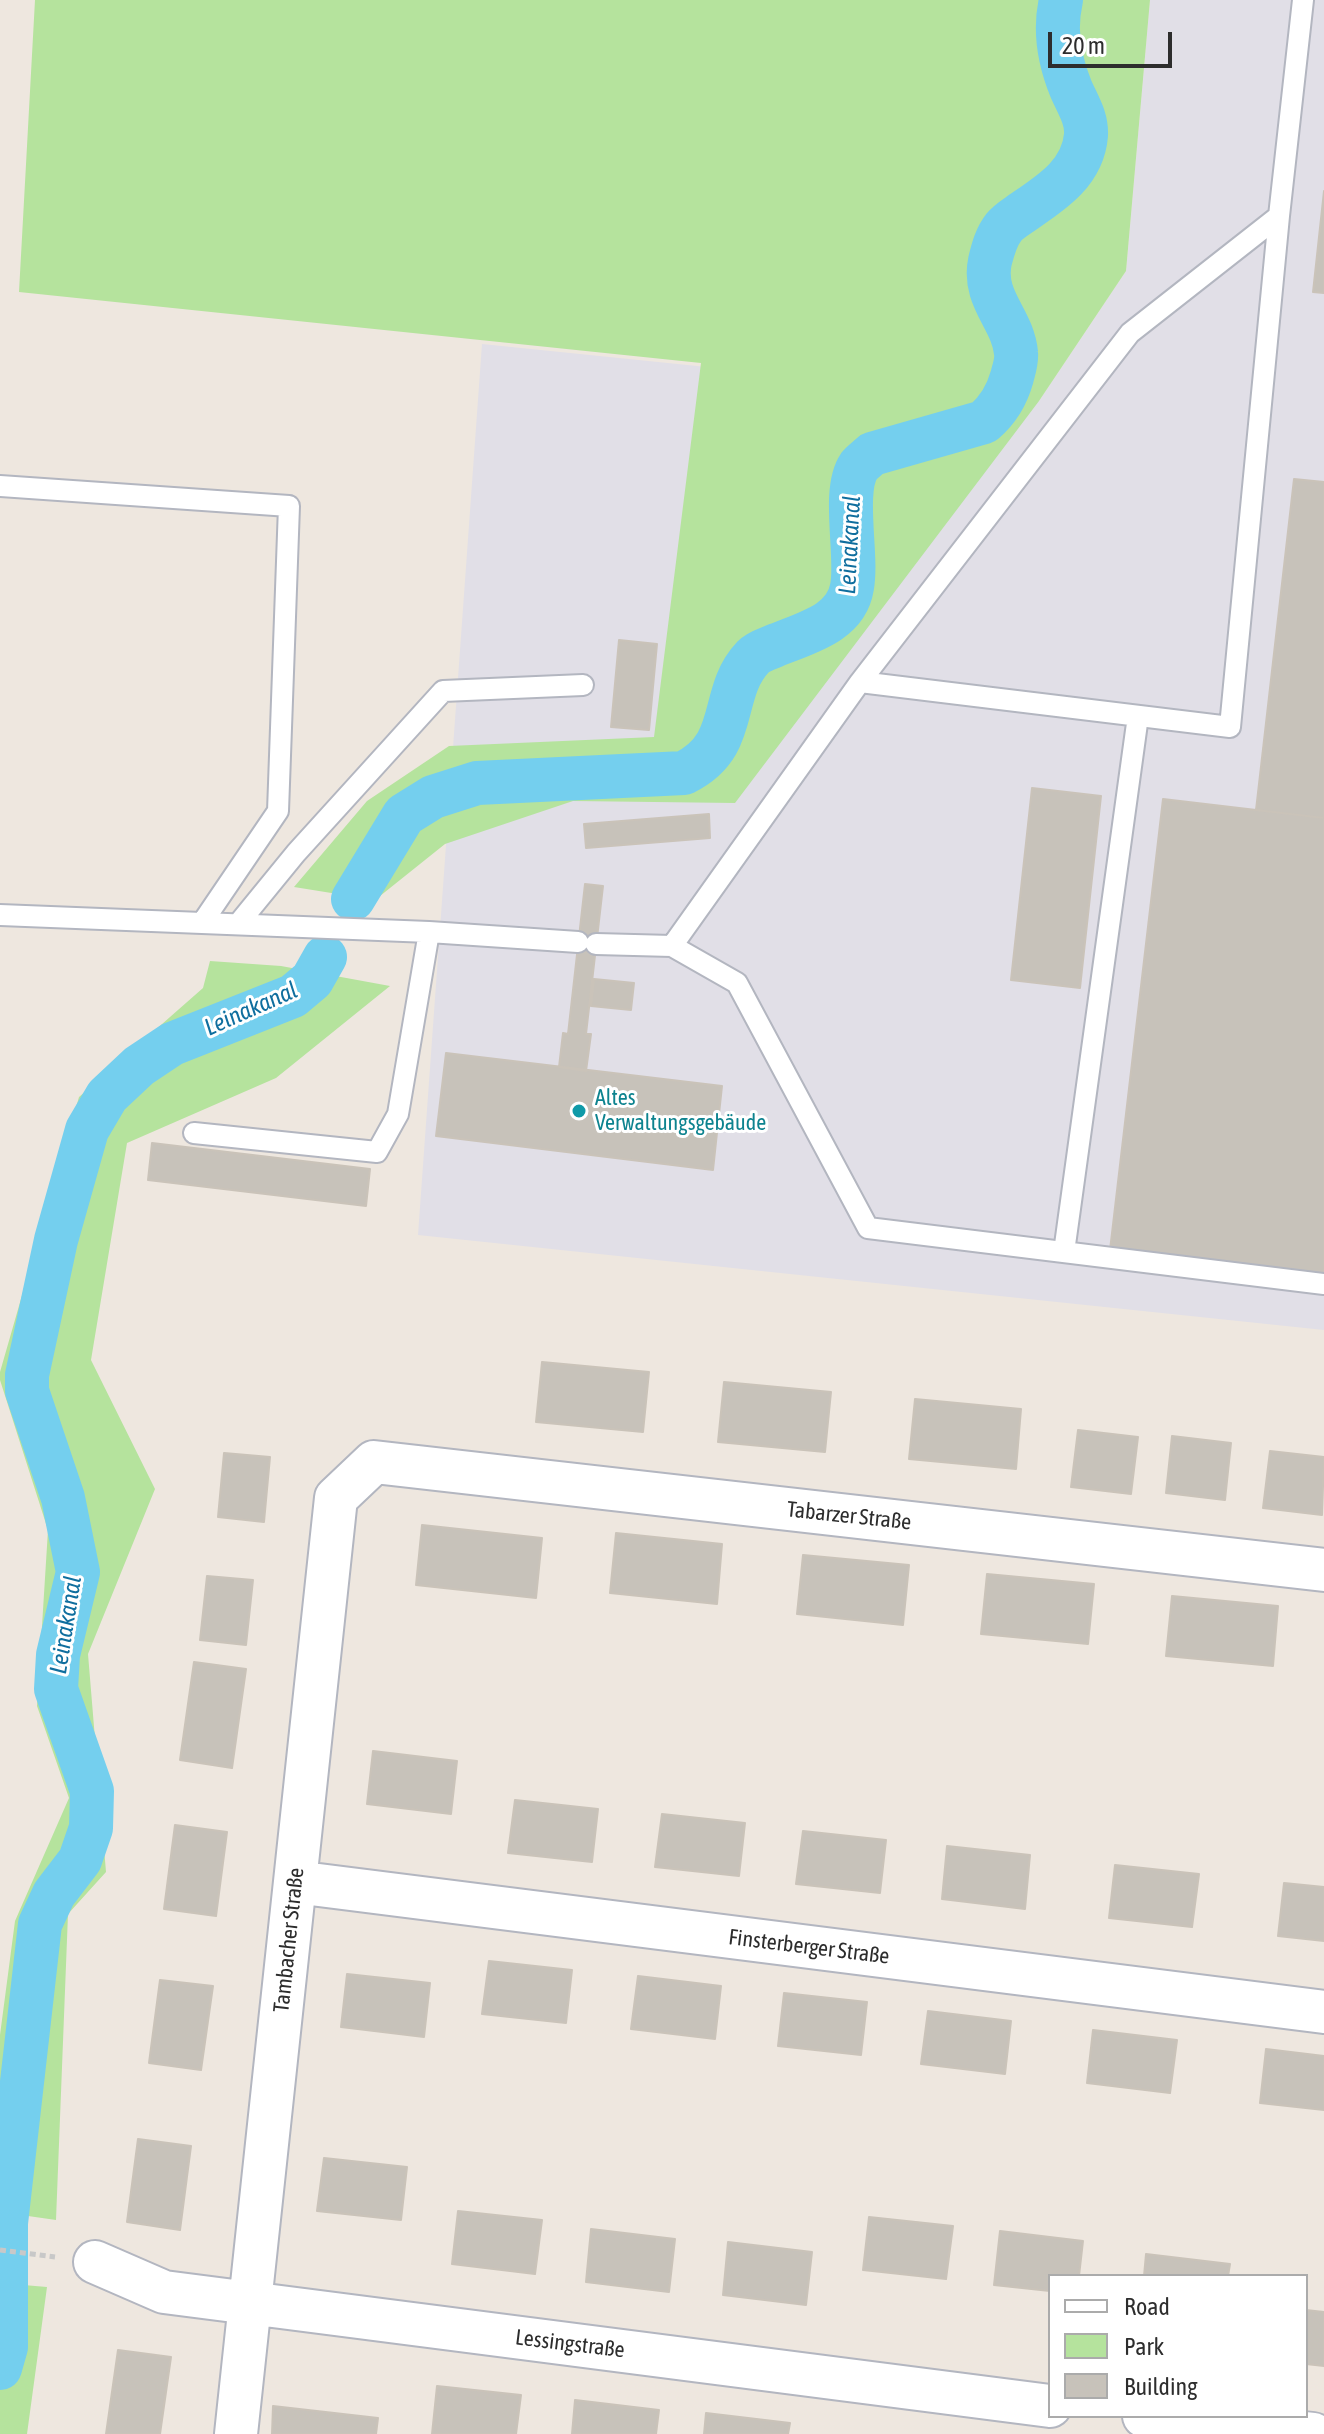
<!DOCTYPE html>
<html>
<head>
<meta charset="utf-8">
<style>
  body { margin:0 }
  #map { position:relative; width:1324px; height:2434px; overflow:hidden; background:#eee7df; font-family:"Asap Condensed",sans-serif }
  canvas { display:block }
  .legend { position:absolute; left:1048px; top:2274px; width:260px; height:144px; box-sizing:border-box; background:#fff; border:2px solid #ababab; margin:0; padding:10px 14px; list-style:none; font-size:24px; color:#2d2d2d }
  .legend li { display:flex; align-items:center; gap:16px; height:40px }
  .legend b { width:40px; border:2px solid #ababab }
  .scale { position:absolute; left:1048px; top:32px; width:124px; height:36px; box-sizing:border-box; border:4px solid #2d2d2d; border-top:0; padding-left:10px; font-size:24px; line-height:28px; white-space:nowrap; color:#2d2d2d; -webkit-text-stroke:6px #fff; paint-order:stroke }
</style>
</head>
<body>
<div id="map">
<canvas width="1324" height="2434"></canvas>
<ul class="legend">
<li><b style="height:10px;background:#fff"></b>Road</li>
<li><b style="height:22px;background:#b5e39d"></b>Park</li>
<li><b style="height:22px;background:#c7c2ba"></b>Building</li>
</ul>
<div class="scale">20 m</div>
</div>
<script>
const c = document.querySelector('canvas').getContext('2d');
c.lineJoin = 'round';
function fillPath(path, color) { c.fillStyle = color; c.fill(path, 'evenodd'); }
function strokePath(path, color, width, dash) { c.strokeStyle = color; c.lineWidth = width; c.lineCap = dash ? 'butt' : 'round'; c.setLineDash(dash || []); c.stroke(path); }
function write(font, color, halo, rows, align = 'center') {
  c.font = font + ' "Asap Condensed",sans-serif'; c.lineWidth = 6; c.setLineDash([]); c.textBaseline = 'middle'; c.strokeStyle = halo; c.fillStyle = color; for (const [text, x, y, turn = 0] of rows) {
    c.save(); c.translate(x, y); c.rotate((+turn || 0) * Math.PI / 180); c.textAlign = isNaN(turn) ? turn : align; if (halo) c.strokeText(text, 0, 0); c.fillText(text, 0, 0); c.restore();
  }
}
fillPath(new Path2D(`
  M1150,0H1324V1330L418,1235L482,344L1039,401L1126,271Z`), '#e1dfe7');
fillPath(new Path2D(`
  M35,0H1150L1126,271L1039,401L735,803L573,801L445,844L375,900L294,887L367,801L449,746L654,737L701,363L19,292Z
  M210,961L281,966L390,986L276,1078L127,1143L91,1360L155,1489L88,1654L106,1872L68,1914L56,2220L0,2212V2035L15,1921L69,1798L37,1706L48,1530L0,1380V1372L79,1097L203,988Z
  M0,2283L47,2287L27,2434H0Z`), '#b5e39d');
strokePath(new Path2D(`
  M353,899L404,815L433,797L477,783L684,773C741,745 718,694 753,657C759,651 767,649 774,646C805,633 846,624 852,587C858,555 842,491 859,466C862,462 868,458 872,454L984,422C998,410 1007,395 1012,377C1014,369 1017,361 1016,353C1013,319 982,299 990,261C993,249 996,237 1004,227C1009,221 1016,217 1023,212C1051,193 1083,173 1086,135C1087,118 1078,105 1071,89C1060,62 1054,30 1061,0
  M0,2368L6,2347V2223L40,1924L54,1894L80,1860L91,1828L92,1791L56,1689L58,1655L78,1572L63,1498L27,1391V1375L56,1240L87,1130L107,1096L139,1066L172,1044L293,996L312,980L325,957`), '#74cfee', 44);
const building = new Path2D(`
  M1324,191V293L1313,292Z
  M1294,479L1324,482V818L1256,810Z
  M619,640L657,644L649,730L611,727Z
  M1032,788L1101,796L1080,988L1011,980Z
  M1163,799L1324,818V1274L1110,1250Z
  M709,814L710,838L586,848L584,824Z
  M585,884L603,886L586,1034H591L586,1071L559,1067L563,1033L568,1034Z
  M594,979L634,983L631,1010L591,1006Z
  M446,1053L722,1086L713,1170L436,1136Z
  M152,1143L370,1169L366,1206L148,1180Z
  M542,1362L649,1372L643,1432L536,1422Z
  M724,1382L831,1392L825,1452L718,1442Z
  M915,1399L1021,1409L1016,1469L909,1459Z
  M1078,1430L1138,1437L1131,1494L1071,1487Z
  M1172,1436L1231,1443L1225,1500L1166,1493Z
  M1270,1451L1324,1457L1322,1515L1263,1508Z
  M224,1453L270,1457L264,1522L218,1517Z
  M422,1525L542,1538L536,1598L416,1585Z
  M616,1533L722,1544L717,1604L610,1593Z
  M803,1555L909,1565L903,1625L797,1614Z
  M987,1574L1094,1584L1088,1644L981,1634Z
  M207,1576L253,1580L246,1645L200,1640Z
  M1172,1596L1278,1606L1273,1666L1166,1656Z
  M194,1662L246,1669L232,1768L180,1760Z
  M373,1751L457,1761L451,1814L367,1804Z
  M515,1800L598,1809L592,1862L508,1853Z
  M662,1814L745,1823L739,1876L655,1867Z
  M175,1825L227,1832L216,1916L164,1909Z
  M803,1831L886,1840L880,1893L796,1884Z
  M947,1846L1030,1855L1025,1909L942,1899Z
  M1115,1865L1199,1874L1192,1927L1109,1918Z
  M1284,1883L1324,1887V1941L1278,1936Z
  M489,1961L572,1970L566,2023L482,2014Z
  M347,1974L430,1983L424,2037L341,2027Z
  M638,1976L721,1986L715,2039L631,2029Z
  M160,1980L213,1986L201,2070L149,2063Z
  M784,1993L867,2002L861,2055L778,2046Z
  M928,2011L1011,2021L1005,2074L921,2064Z
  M1093,2030L1177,2040L1170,2093L1087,2083Z
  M1266,2049L1324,2056V2110L1260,2103Z
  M138,2139L191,2146L180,2230L127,2222Z
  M324,2158L407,2167L401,2220L317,2211Z
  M458,2211L542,2220L535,2274L452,2264Z
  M869,2217L953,2226L946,2279L863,2270Z
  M591,2229L675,2239L669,2292L586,2282Z
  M1000,2231L1083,2241L1079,2276H1050V2291L994,2285Z
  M728,2242L812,2252L806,2305L723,2295Z
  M1146,2254L1230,2264L1228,2276H1144Z
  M1306,2310L1324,2312V2366L1306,2364Z
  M118,2350L171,2357L160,2434H106Z
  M437,2386L521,2395L516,2434H432Z
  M575,2400L659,2410L656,2434H572Z
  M273,2406L378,2418L376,2434H272Z
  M706,2413L790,2423L788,2434H704Z`);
fillPath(building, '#c7c2ba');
strokePath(building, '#cac3b9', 2);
const service = new Path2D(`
  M0,486L289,506L278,811L202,923
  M860,682L1230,727L1279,216
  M0,915L429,932L578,942
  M238,924L296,853L443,691L583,685
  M596,944L672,946L737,983L868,1228L1324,1284
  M672,946L860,682L1130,333L1279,216L1303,0
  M194,1133L377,1152L398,1114L429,932
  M1064,1252L1138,716`);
const minor = new Path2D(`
  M295,1882L1324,2012
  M95,2262L164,2292L1050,2406
  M1144,2416L1313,2434
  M236,2434L336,1498L374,1462L1324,1570`);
strokePath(service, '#b3b6c0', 24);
strokePath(minor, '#b3b6c0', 46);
strokePath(new Path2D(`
  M0,2250L55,2257`), '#c8c8c8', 5, [6, 4]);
strokePath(service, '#fff', 20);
strokePath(minor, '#fff', 42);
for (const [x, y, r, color] of [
  [579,1111,8,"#0f9aa8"]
]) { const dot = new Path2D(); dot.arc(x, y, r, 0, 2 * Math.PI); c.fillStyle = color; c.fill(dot); strokePath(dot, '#fff', 3); }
write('22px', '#0d838f', '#fff', [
  ["Altes",595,1098],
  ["Verwaltungsgebäude",595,1123]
], 'left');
write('22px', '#2d2d2d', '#fff', [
  ["Tabarzer Straße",849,1516,6],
  ["Tambacher Straße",289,1940,-84],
  ["Finsterberger Straße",809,1947,7],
  ["Lessingstraße",570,2344,7]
]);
write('italic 24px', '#0f6e9e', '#fff', [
  ["Leinakanal",850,545,-87],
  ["Leinakanal",251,1009,-24],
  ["Leinakanal",66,1625,-81]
]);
</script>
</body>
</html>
